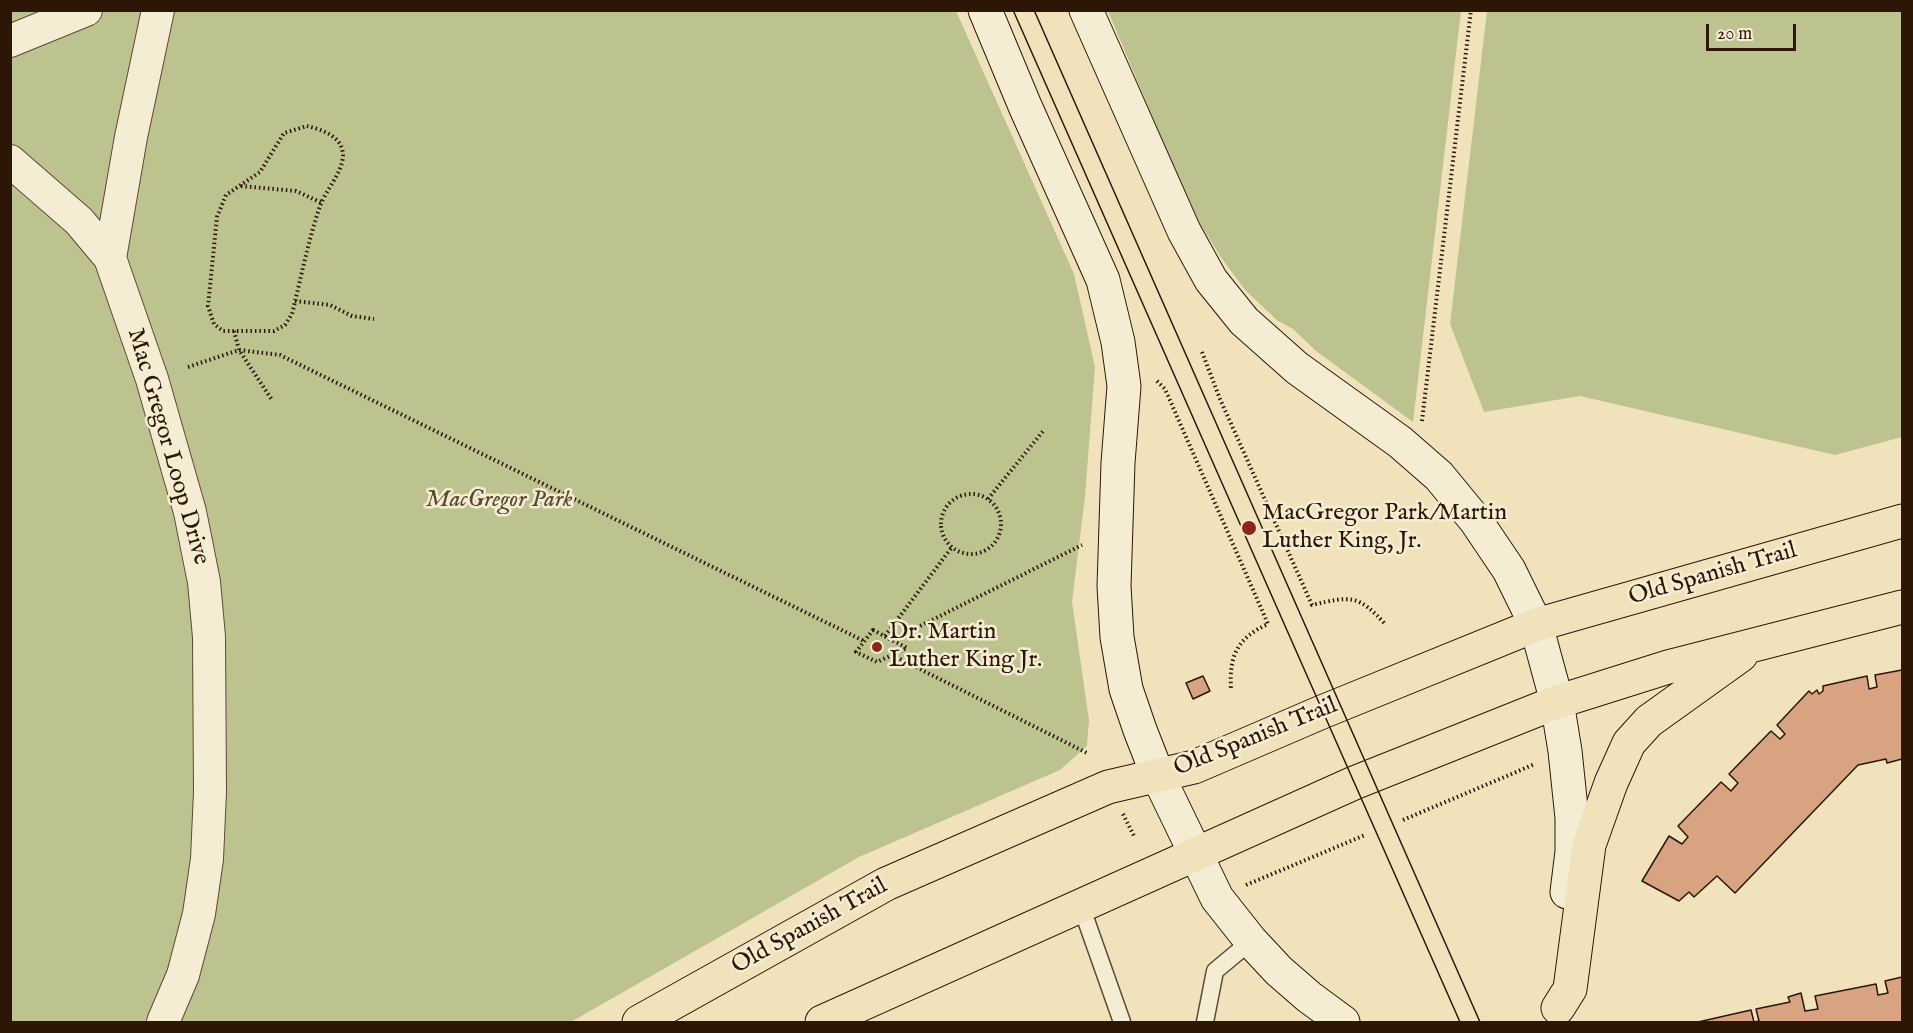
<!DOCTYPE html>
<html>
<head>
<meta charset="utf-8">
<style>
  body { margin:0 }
  #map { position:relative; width:1913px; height:1033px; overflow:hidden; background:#f0e3bc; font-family:"IM FELL English",serif }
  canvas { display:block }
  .frame { position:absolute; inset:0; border:12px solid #2d1606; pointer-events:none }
  .scale { position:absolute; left:1706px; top:24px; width:90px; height:27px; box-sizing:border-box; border:3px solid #2d1606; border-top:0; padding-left:8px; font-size:18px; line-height:21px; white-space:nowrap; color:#2d1606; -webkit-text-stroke:4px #f5edd3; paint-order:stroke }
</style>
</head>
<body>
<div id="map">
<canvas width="1913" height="1033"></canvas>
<div class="frame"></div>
<div class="scale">20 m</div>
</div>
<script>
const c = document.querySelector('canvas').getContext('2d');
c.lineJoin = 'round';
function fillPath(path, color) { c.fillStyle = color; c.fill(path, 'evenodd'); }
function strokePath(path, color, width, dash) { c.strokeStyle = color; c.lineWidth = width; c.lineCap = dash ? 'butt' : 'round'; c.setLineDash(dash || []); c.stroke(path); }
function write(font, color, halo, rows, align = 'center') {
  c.font = font + ' "IM FELL English",serif'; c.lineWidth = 5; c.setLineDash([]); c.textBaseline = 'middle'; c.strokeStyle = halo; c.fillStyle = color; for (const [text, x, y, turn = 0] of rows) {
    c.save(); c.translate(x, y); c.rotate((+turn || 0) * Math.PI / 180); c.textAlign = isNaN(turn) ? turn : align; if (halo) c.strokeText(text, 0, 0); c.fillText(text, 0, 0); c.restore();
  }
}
fillPath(new Path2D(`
  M10,11H956L1074,274L1095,367L1085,496L1072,602L1089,720L1087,746L1060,770L859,857L571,1022H11Z
  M1108,11H1461L1413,422L1316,351L1293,329L1278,321L1245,290L1220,256L1195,215L1174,169Z
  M1487,11H1902V437L1835,455L1580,396L1484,412L1450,324Z`), '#bcc38f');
const building = new Path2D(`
  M1902,670V759L1887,763L1886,759L1858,765L1735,893L1717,876L1694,897L1689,892L1679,901L1642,881L1669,836L1682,844L1688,837L1678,826L1721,782L1731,791L1738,783L1729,774L1771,731L1780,739L1785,734L1777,725L1809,691L1812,694L1817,690L1819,694L1823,691V686L1867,676L1869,689L1877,687L1875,675Z
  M1203,676L1210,691L1193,699L1186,683Z
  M1902,977V1022H1698L1751,1010L1754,1022L1759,1021L1756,1009L1790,1002L1788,997L1801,993L1805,1011L1818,1009L1815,996L1876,984L1878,995L1888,993L1885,981Z`);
fillPath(building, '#d7a381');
strokePath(building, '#2d1606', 1.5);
const lane = new Path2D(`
  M1081,906L1122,1022
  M1205,1022L1215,971L1251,941`);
const street = new Path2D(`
  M10,41L86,10
  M10,161L79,221L110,258L152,379L190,512L204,582L209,637L210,792L207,859L199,914L183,975L163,1022
  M110,258L131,137L158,10`);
const secondary = new Path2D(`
  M985,10L1025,106L1103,280L1118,342L1124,386L1118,463L1114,586L1117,637L1126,689L1140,730L1158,776L1217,898L1251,941L1279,971L1309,997L1343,1022
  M1086,10L1184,231L1211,280L1244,321L1297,368L1400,442L1439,476L1476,521L1509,570L1536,625L1557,702L1565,751L1572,818V852L1567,892`);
const primary = new Path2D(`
  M1558,1008L1570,989L1589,845L1611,783L1629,743L1649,721L1741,655
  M639,1022L886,884L1108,787L1194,767L1322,712L1536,625L1902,521
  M822,1022L1354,783L1557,702L1668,667L1902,607`);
strokePath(lane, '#5e4934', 19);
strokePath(street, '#5e4934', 34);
strokePath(secondary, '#2d1606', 35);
strokePath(primary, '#2d1606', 35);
strokePath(new Path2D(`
  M307,126C322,130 343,136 343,156C342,173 326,190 320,206C308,241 301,278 292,314L285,325L274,331H223L214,324L208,306L217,217L226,195L260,172L284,133Z
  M241,186L296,191L322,203
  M295,301L330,305L352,316L374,319
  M234,331L239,350L272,400
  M1202,352L1220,399L1312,605C1351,596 1358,594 1386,625
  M188,367L239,350L280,355L864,641
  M1157,381L1165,389L1268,624C1237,638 1229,656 1231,689
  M1422,421L1471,10
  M941 524a30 30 0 1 1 60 0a30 30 0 1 1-60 0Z
  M988,499L1044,430
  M873,630L907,648L877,662L856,652Z
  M885,636L952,547
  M892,640L1082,545
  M892,655L1089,754
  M1123,814L1134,836
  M1403,820L1535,764
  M1246,885L1365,835`), '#2d1606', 4, [1.5, 3]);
strokePath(lane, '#f5edd3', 16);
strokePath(street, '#f5edd3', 32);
strokePath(secondary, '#f5edd3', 33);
strokePath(primary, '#f0e3bc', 33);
strokePath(new Path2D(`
  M1013,10L1460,1022
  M1034,10L1480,1022`), '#2d1606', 1.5);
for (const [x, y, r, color] of [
  [1249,528,8,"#8f2418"],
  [877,647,6,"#8f2418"]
]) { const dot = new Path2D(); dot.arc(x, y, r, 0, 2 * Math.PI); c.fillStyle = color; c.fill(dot); strokePath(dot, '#f5edd3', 2); }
write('24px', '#2d1606', '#f5edd3', [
  ["Mac Gregor Loop Drive",167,447,74],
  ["Old Spanish Trail",1713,575,-16],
  ["Old Spanish Trail",1256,738,-22],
  ["Old Spanish Trail",810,927,-29]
]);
write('italic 24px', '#584a2f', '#f5edd3', [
  ["MacGregor Park",499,501]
]);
write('24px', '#2d1606', '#f5edd3', [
  ["MacGregor Park/Martin",1262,514],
  ["Luther King, Jr.",1262,542],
  ["Dr. Martin",889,633],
  ["Luther King Jr.",889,661]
], 'left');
</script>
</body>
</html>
